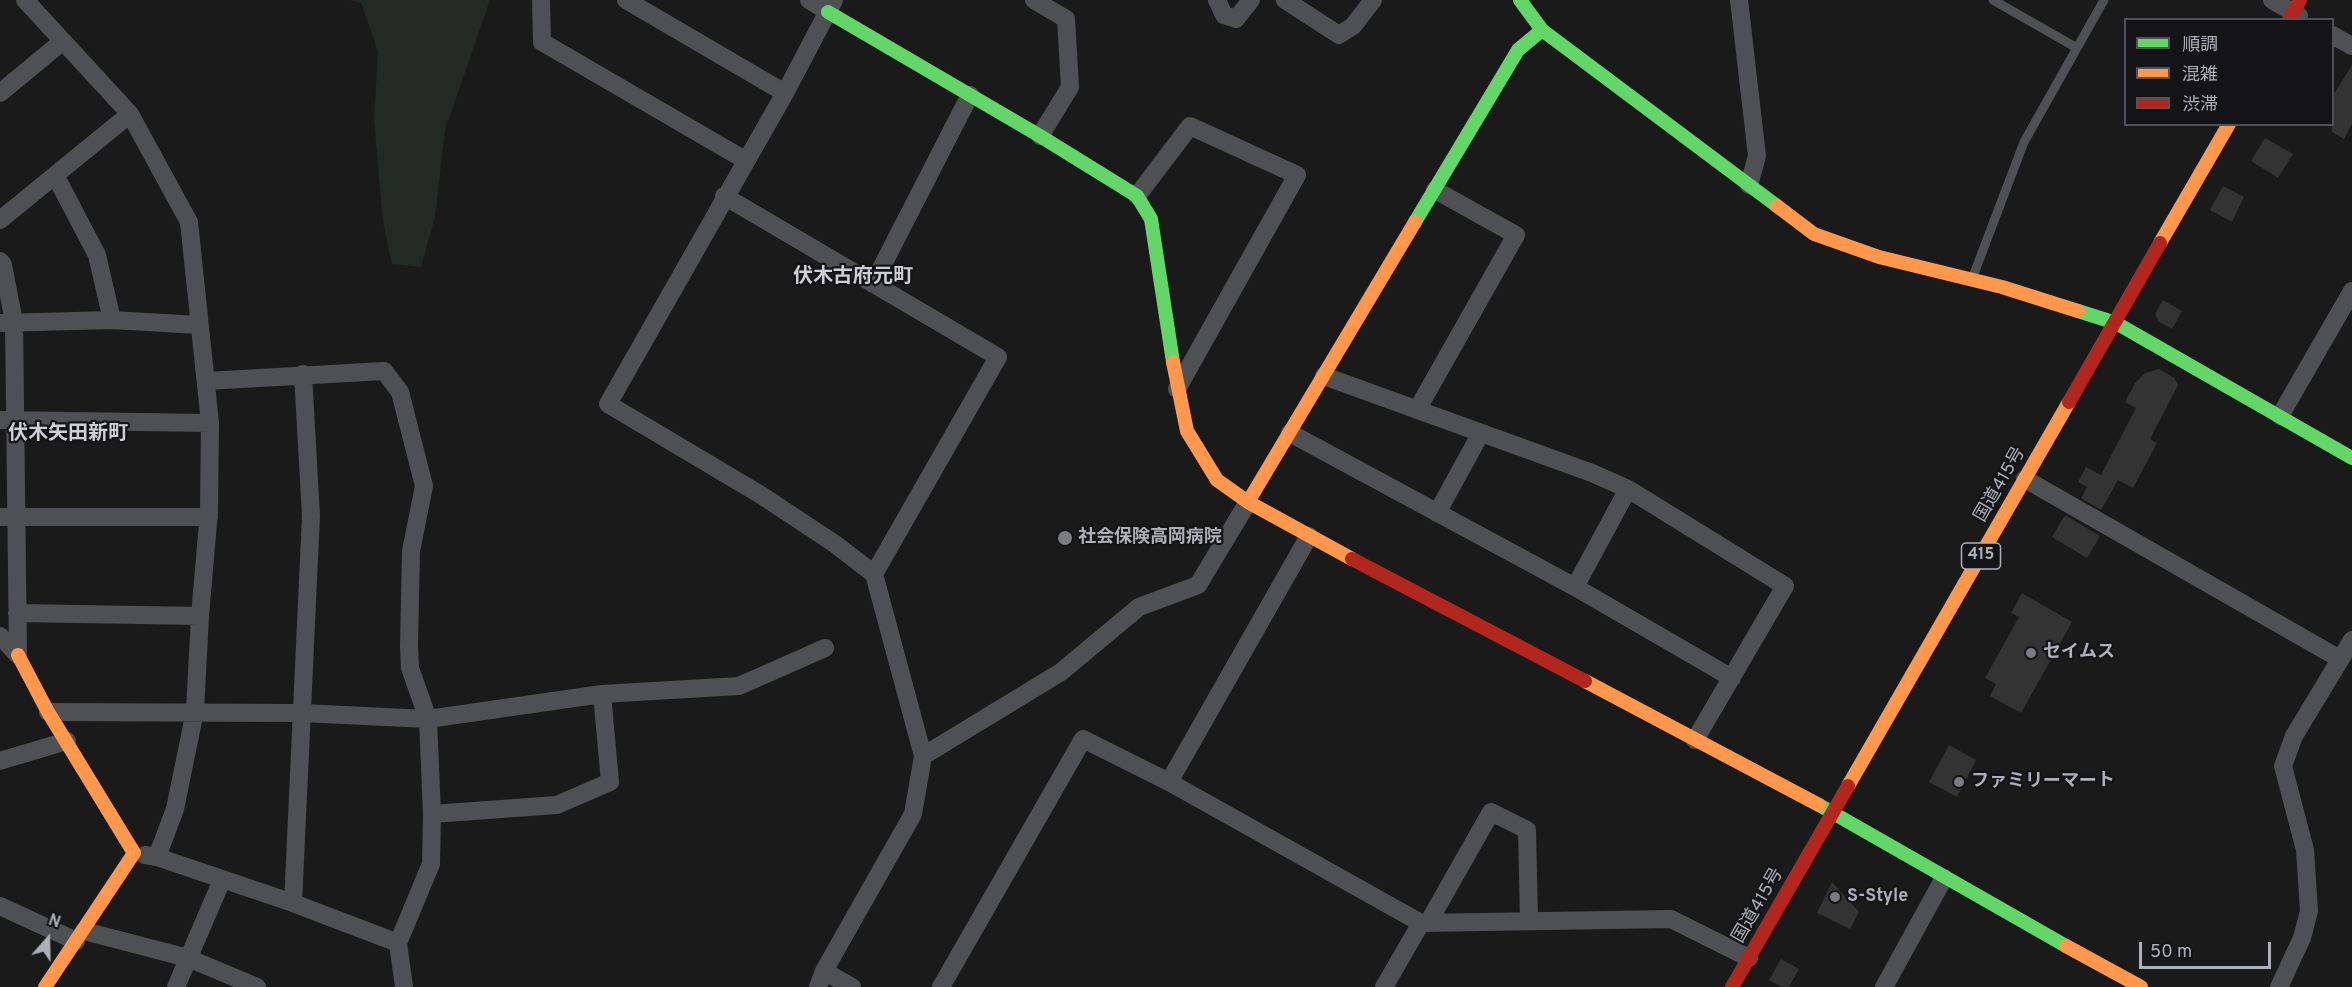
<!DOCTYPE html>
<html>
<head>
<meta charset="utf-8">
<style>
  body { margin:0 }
  #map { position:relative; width:2352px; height:987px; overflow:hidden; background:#1a1a1a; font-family:Overpass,"Noto Sans JP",sans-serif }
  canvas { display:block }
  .legend { position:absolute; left:2124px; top:18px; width:210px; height:108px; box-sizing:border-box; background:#141416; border:2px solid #515257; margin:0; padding:8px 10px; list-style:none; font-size:18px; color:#adb0b9 }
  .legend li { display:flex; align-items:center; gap:12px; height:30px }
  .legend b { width:30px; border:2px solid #515257 }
  .north { position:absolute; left:18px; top:909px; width:60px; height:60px; -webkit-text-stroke:4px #141416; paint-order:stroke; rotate:20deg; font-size:16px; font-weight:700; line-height:24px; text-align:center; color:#adb0b9 }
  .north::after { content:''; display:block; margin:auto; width:21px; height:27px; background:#adb0b9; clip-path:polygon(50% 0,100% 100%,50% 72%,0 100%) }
  .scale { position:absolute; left:2139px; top:942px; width:132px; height:27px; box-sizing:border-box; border:3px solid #adb0b9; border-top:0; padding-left:8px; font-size:18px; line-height:21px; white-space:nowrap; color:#adb0b9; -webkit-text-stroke:4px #141416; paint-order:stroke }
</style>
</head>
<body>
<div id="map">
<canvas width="2352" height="987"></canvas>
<ul class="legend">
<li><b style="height:8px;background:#63d668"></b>順調</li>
<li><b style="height:8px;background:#ff974d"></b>混雑</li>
<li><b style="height:8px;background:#b3261e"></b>渋滞</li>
</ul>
<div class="north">N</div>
<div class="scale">50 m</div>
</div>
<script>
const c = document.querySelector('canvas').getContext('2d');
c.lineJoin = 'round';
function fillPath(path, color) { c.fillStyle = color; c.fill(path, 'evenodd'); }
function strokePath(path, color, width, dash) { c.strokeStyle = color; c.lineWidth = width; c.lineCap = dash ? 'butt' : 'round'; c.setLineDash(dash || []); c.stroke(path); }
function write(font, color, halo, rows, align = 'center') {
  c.font = font + ' Overpass,"Noto Sans JP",sans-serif'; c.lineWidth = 4.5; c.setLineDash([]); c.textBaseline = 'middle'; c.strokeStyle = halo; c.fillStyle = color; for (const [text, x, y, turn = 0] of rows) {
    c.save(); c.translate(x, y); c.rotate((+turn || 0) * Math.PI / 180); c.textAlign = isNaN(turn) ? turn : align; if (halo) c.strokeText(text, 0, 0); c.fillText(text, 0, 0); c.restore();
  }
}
fillPath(new Path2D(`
  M350,0H490L445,130L435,217L421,267L392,264L383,222L374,120L378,52L361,3Z`), '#232924');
fillPath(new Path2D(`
  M2352,65V124L2344,139L2332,132V97Z
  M2265,138L2293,154L2278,178L2251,161Z
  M2223,186L2244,197L2232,222L2210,210Z
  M2163,300L2182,311L2172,329L2158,321L2155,314Z
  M2159,369L2174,378L2178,385L2150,439L2157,443L2133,488L2118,480L2101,510L2081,498L2087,487L2078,482L2086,467L2101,475L2136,408L2125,402L2135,383L2145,373Z
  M2065,515L2100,536L2087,558L2052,537Z
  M2022,593L2072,622L2021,713L1990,696L1996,684L1985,678L2019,617L2011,613Z
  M1949,745L1976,760L1957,797L1929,782Z
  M1832,882L1859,912L1850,929L1817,913Z
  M1781,959L1799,969L1789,987H1781L1769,980Z`), '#333334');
strokePath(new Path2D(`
  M1993,0L2077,48
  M1972,279L2024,142L2104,0`), '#4f5053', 9);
strokePath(new Path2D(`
  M25,0L130,114L189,222L210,423L209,511L200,616L195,711L175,809L157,857
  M541,0L542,42L745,160
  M626,0L785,93
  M809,0L828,12
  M1034,0L1066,19L1070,87L1040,136
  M1217,0L1224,15L1236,19L1251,0
  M1285,0L1339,35L1353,26L1373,0
  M1739,0L1757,156L1749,185
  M2272,0L2299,16
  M2332,35L2352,46
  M0,93L63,41
  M55,175L97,255L112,320
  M724,196L998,357L874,574
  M1137,196L1190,126L1297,175L1177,389
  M0,220L130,114
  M0,261L3,265L14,322L18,655
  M873,284L970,95
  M0,323L112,320L199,325
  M1324,376L1592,473L1628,489L1785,586L1695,740
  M206,381L384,371L400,392L424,486L411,551L409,647L410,668L428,719L432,814L431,864L398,943L404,987
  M1417,410L1516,235L1435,190
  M2280,416L2352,291
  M0,420L210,423
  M1290,433L1575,587L1732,678
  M2025,479L2340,659
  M1437,513L1481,433
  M0,517H209
  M1575,587L1628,489
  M17,613L200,616
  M0,636L18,655
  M48,712L302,713L428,719L602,694L739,686L825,648
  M923,756L1061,672L1139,607L1198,585L1248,502
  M0,761L67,741
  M1169,782L1309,536
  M432,814L557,805L610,782L602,694
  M145,855L157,857L293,903L398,943
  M293,903L311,516L303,374
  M0,906L76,941
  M1428,923L1491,812L1527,830L1529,920
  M84,931L188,958L257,987
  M824,971L852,987
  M176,987L222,880
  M818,987L824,971L913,814L923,756L874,574L835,544L761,495L608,404L785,93L834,0
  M941,987L1083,739L1169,782L1421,923L1671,919L1749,958
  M1384,987L1421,923
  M1884,987L1944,878
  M2279,987L2302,938L2309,911L2305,850L2283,766L2294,736L2352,640`), '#4f5053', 18);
strokePath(new Path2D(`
  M1520,0L1542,30L1777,206
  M828,12L1040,136L1137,196L1151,219L1173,362
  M1415,222L1518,50L1542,30
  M2078,311L2116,323L2352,458
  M1819,805L2066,946`), '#63d668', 14);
strokePath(new Path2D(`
  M1777,206L1814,234L1879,257L2002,287L2078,311
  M2160,243L2229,124
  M1173,362L1187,431L1217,480L1248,502L1352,559
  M1248,502L1415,222
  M18,655L48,712L134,853L45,987
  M1585,681L1819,805
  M1848,786L2069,402
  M2066,946L2141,987`), '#ff974d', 14);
strokePath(new Path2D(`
  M2289,20L2300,0
  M2069,402L2160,243
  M1352,559L1585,681
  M1732,987L1848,786`), '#b3261e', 14);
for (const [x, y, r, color] of [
  [1065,538,8,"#7a7c81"],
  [2031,653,6,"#7a7c81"],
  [1959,782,6,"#7a7c81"],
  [1835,897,6,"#7a7c81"]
]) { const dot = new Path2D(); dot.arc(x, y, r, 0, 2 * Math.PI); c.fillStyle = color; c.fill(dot); strokePath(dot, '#141416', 2); }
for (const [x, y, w] of [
  [1981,556,39]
]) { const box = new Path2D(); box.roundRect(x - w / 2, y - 13, w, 26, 4.5); c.fillStyle = '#141416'; c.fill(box); strokePath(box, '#adb0b9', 1.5); }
write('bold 16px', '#adb0b9', null, [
  ["415",1981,556]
]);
write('18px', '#adb0b9', '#141416', [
  ["国道415号",2001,485,-60],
  ["国道415号",1759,906,-60]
]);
write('bold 18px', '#adb0b9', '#141416', [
  ["社会保険高岡病院",1078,538],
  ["セイムス",2043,653],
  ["ファミリーマート",1971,782],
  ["S-Style",1847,897]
], 'left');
write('bold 20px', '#cecfd6', '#141416', [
  ["伏木古府元町",853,278],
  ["伏木矢田新町",68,435]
]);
</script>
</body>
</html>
